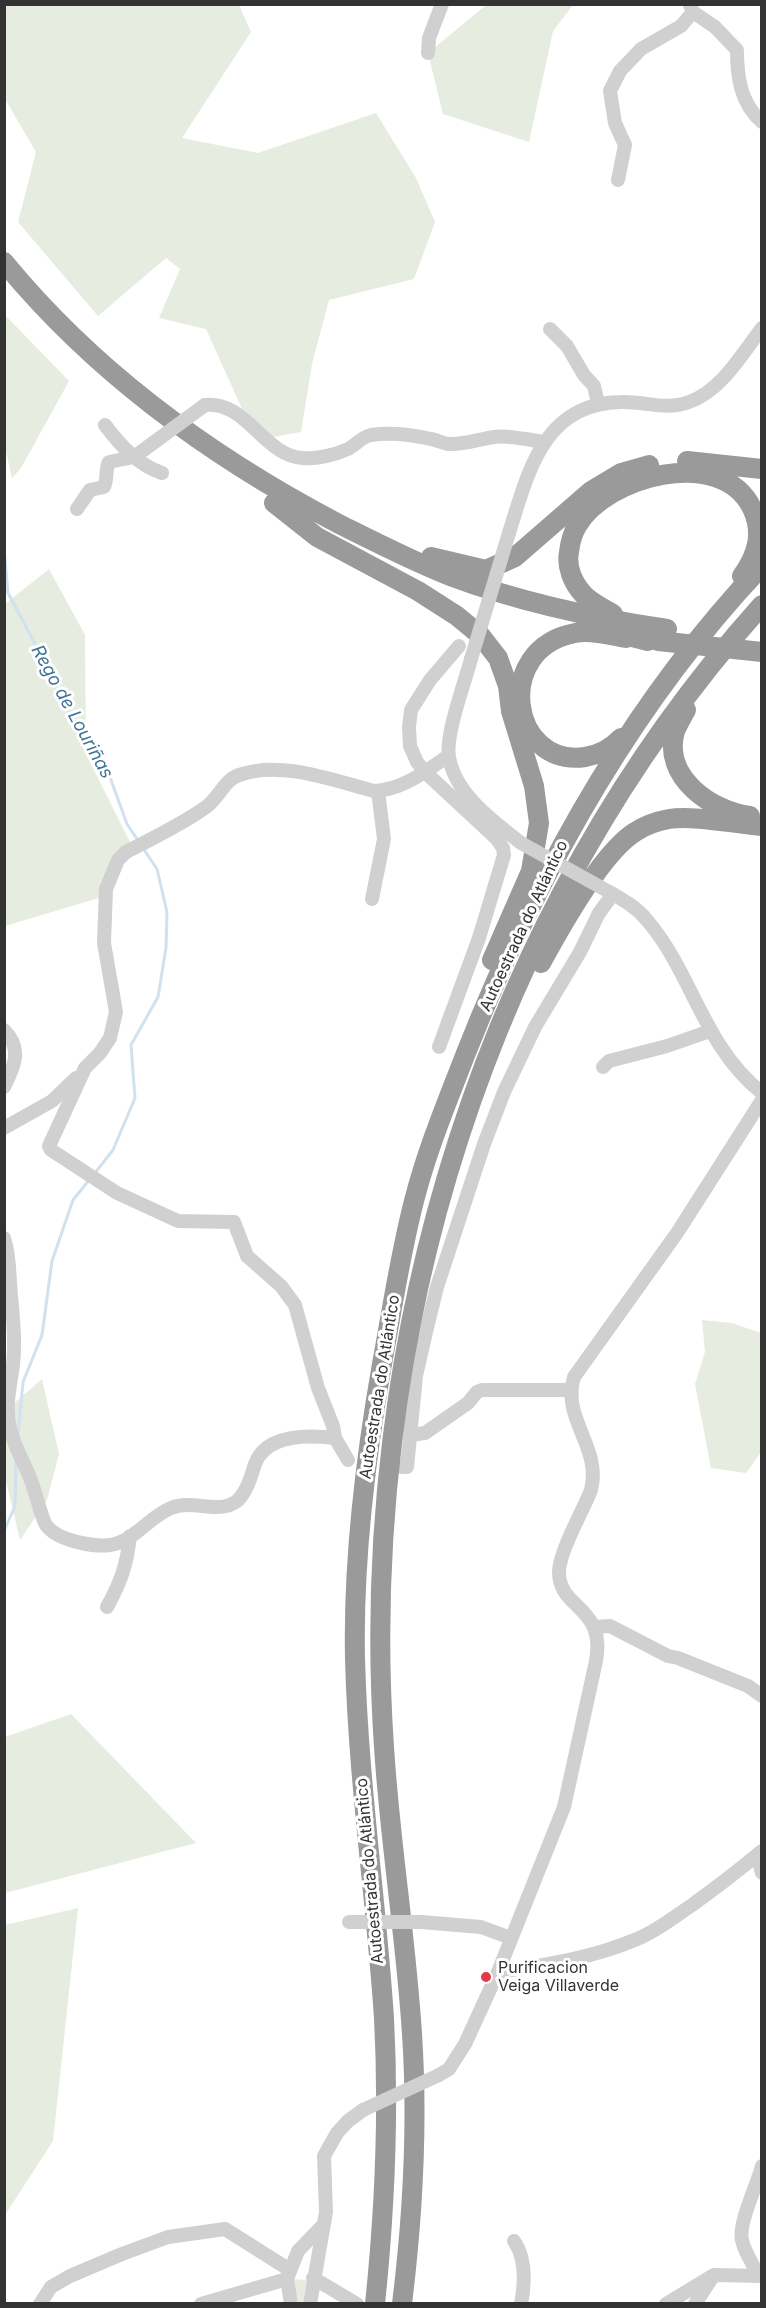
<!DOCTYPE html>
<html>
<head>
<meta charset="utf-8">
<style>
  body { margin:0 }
  #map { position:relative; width:766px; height:2308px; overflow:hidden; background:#fff; font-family:Inter,sans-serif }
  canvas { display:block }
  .frame { position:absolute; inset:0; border:6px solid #333; pointer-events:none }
</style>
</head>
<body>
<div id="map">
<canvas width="766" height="2308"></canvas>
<div class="frame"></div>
</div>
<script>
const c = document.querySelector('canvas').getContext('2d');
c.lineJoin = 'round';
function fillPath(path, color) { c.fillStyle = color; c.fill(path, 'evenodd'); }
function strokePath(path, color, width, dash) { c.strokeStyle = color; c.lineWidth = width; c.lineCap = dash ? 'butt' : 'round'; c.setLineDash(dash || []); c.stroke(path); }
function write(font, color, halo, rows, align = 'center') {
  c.font = font + ' Inter,sans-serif'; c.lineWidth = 6; c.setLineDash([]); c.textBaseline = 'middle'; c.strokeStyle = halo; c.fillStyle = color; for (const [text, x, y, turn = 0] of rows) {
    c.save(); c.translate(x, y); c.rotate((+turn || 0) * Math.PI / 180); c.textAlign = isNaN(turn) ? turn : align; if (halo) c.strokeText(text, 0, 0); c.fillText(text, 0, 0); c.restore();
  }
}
fillPath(new Path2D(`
  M5,5H239L251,32L182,138L258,153L376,113L416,178L435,222L414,279L329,300L312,364L301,432L256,440L206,329L159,318L180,269L166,258L98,316L18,222L36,152L5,99Z
  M486,5H573L553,31L529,142L443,114L428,53Z
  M4,314L69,381L21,468L12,478L4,443Z
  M49,569L85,635L86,754L130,842L110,861L102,897L5,926V604Z
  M702,1320L732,1323L761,1333V1452L746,1473L711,1468L695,1384L705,1352Z
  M42,1379L59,1454L47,1500L20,1540L5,1477V1411Z
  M71,1714L196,1843L5,1893V1737Z
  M78,1908L53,2141L5,2215V1925Z
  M292,2279L307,2280L303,2303H298Z`), '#e6ecdf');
strokePath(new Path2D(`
  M4,548L8,593L41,655L71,719L107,769L127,824L137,839
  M95,1173L113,1150L135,1098L131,1045L158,997L166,948L167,912L157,869L145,851
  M18,1435L23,1382L42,1335L52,1261L73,1200L89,1180
  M4,1531L15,1506L16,1460`), '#cfe2ee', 3);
strokePath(new Path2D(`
  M690,5L693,12L715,27L737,50C737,76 740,103 762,122
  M428,53L429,38L442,4
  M618,180L625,145L615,123L610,91L620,71L641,49L681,26L693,12
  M550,329L567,346L584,375L594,386L598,403
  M205,405C246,400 265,457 303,458C317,459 335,455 348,449C356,445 361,437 371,435C389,432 413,435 431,439C437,440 442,443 448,444C464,445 479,439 494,437C504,435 532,440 543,442
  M105,425C120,445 138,465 162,473
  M77,509L90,490L104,487C108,478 105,470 109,462L134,457
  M509,533C528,473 543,403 621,402C644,401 666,411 689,402C721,391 742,354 762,328
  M471,659C465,682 445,735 449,757C455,794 494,822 521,843
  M372,899L384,839L378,791
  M4,1030C23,1049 14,1067 4,1087
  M439,1047L479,938L504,855L503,848L496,838L425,772L417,762L410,746L409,727L411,710L430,680L459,646
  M603,1067L609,1061L667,1046L710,1031
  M4,1128L52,1101L76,1078
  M4,1238C9,1252 9,1268 10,1283C12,1310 16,1337 13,1365C10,1388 4,1408 11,1432C15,1448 24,1462 30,1478C35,1489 41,1517 46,1525C57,1541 101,1550 118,1543C138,1536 151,1516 171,1508C192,1499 219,1515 237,1501C247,1492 251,1476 255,1464C266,1434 309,1435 335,1438L348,1460
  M410,1435L425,1433L468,1403L477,1392L482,1390H570
  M335,1438L333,1426L318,1388L295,1305L281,1286L247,1256L234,1222L178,1221L117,1193L51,1150L49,1146L85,1068L100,1053L110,1038L116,1012L104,943L106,889L118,860L126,852C153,838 181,825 206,807C219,798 224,780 239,775C281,760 332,780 374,791C402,790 426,771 448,756
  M401,1467H407L416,1376L426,1332L437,1287L484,1144L504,1092L535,1027L580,952L599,913L613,894C625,901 637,908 646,919C693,973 702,1045 762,1093
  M107,1607C121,1582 127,1564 130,1536
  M595,1627L610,1626L668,1656L678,1658L748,1686L762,1696
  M757,1855L762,1873
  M421,1922L481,1927L511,1938
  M498,1972C545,1965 593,1958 637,1939C657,1931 674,1917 692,1905C716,1888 739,1870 762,1851
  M439,2075L449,2069L465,2044L498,1972L564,1807L596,1661C606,1605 559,1610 559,1572C559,1552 583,1511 591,1490C602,1447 561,1419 574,1377L677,1233L762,1100
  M514,2241C526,2258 525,2283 521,2304
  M757,2275C753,2262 744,2252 742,2240C738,2224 757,2185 762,2166
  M313,2278L357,2304
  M40,2304L51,2287L70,2276L122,2254L168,2237L225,2229L290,2270
  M201,2304L287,2279
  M291,2304L287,2279L298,2251L324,2224
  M310,2304L326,2212L324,2156L337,2133L348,2121L363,2110
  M666,2304L714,2275L762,2276
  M695,2304L712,2278`), '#d0d0d0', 14);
strokePath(new Path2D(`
  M4,262C95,373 213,458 339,524C375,542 412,561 450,576C519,602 594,618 667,629
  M687,461L762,469
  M274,503L317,537L418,591L457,616L480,635L498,658L508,686L511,711L534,786L539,823L531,871L492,960
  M431,557L486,570L515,557L591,491L621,473L649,465
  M613,614C603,608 591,603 583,594C573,583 566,567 569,552C570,544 572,534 577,526C606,476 721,445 752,508C764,533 757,555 742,576
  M613,632L648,641
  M686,710C682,717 678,724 675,731C662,777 711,811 750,816
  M621,738C612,748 598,755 585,757C511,768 491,649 575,633C591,630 610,635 626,638
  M541,963C560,928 603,852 635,832C644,826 658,821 669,819C693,815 736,824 762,826
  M375,2304C385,2208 389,2113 384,2018C376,1898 358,1779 355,1658C353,1560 365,1461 382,1364C392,1310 400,1255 414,1201C427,1150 447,1102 466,1053C536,876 630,705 762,566
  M402,2304C413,2214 418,2124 412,2034C406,1938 390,1843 384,1747C356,1338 486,912 762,605`), '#9a9a9a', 20);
strokePath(new Path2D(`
  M134,457L205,405
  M471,659L509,533
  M521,843L613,894
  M349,1922H421
  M363,2110L439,2075`), '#d0d0d0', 14);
strokePath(new Path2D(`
  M658,641L762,652`), '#9a9a9a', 20);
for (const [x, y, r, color] of [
  [486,1977,6,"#e63946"]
]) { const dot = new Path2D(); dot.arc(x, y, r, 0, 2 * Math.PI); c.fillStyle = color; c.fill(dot); strokePath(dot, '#fff', 2); }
write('16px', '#333', '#fff', [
  ["Autoestrada do Atlántico",524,926,-65],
  ["Autoestrada do Atlántico",380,1387,-81],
  ["Autoestrada do Atlántico",370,1871,-95]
]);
write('16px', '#333', '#fff', [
  ["Purificacion",498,1968],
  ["Veiga Villaverde",498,1986]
], 'left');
write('italic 18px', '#3f7597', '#fff', [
  ["Rego de Louriñas",72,712,61]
]);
</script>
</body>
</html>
